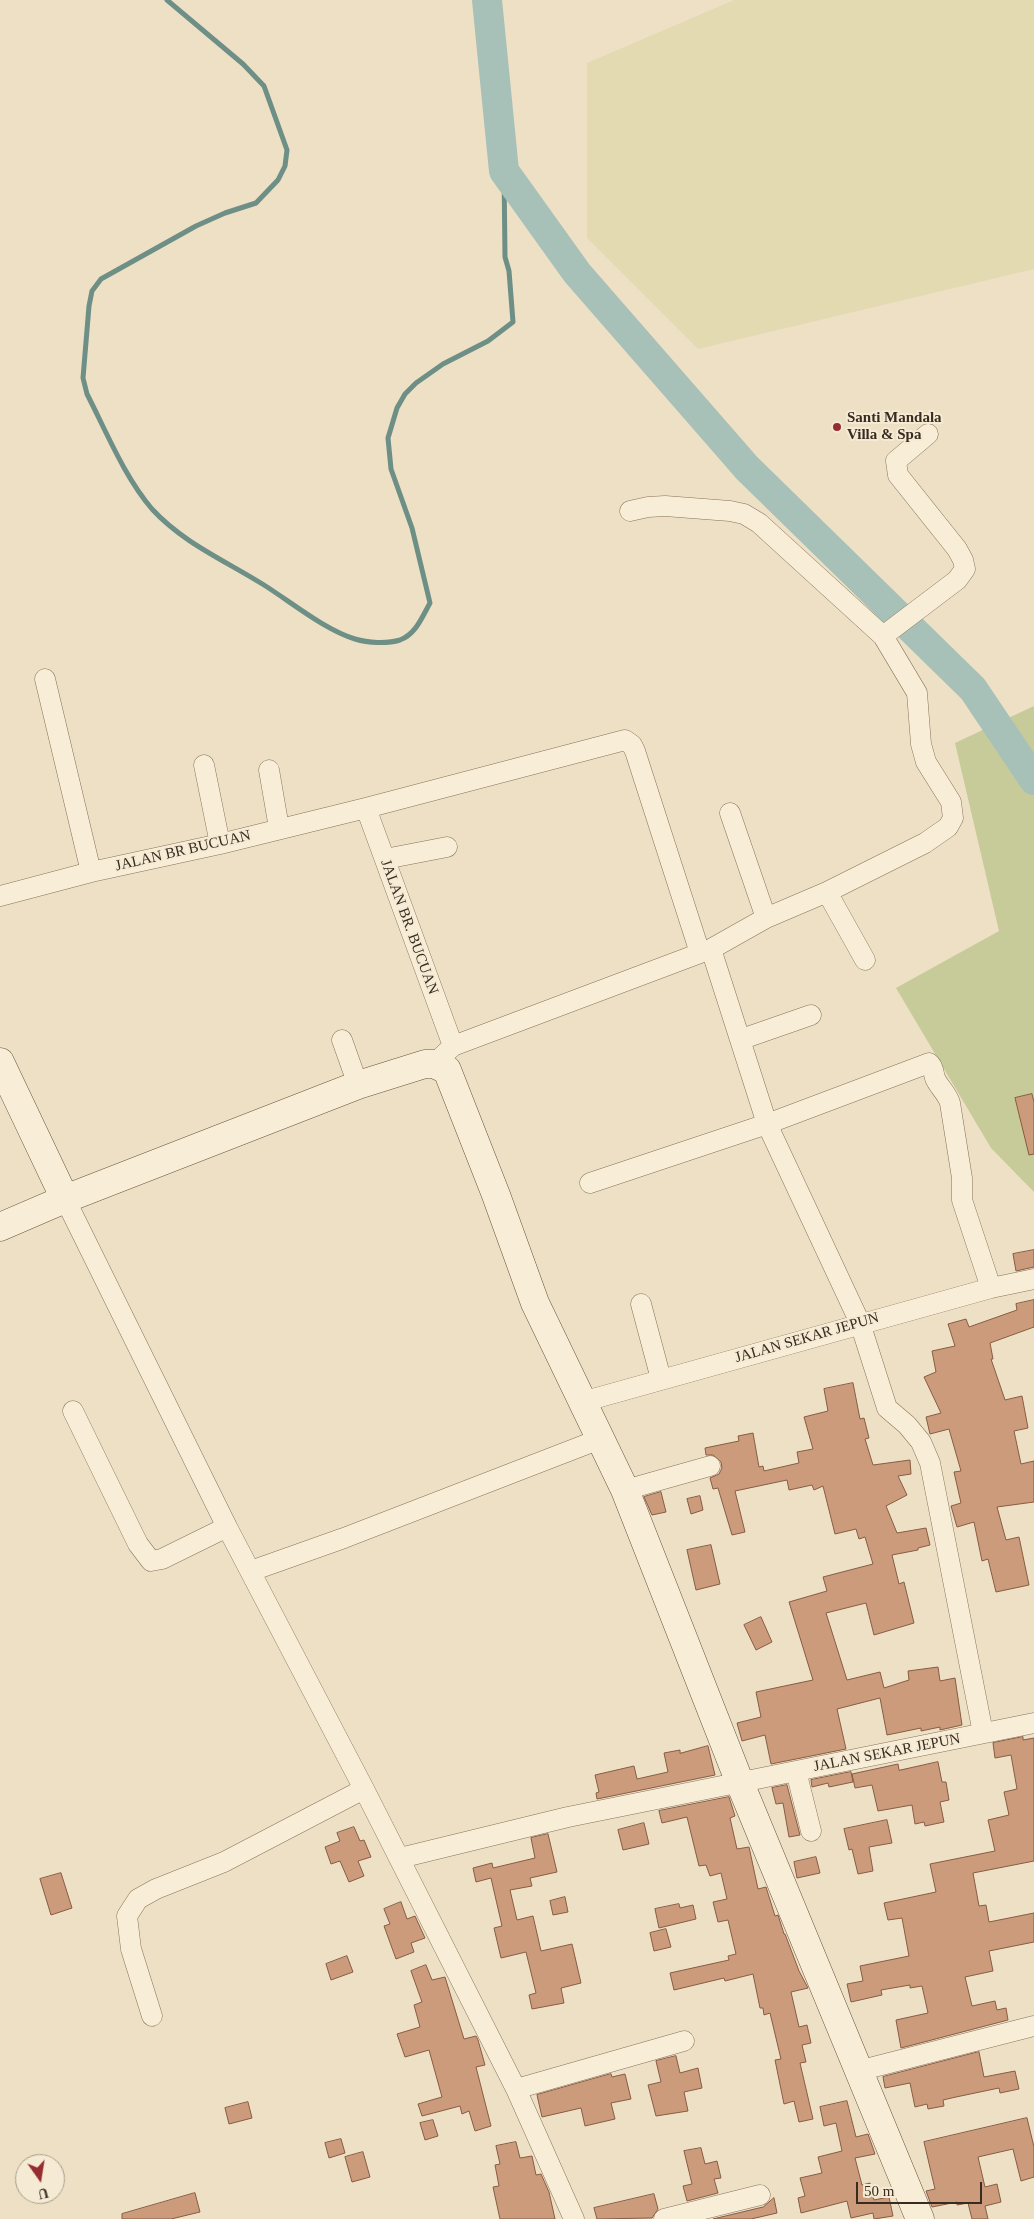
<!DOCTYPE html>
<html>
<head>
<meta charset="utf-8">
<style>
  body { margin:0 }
  #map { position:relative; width:1034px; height:2219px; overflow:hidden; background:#ede0c5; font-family:Georgia,serif }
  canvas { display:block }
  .north { position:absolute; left:15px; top:2154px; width:50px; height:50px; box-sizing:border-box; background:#f5ebd4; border:1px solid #a99e8c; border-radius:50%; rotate:167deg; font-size:14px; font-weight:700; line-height:20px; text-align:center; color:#382b1f }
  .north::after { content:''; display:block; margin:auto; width:18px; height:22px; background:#962d30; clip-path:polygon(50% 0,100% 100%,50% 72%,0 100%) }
  .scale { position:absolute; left:856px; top:2182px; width:126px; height:22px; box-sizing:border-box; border:2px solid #382b1f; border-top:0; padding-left:6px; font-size:15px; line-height:18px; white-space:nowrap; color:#382b1f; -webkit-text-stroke:4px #f5ebd4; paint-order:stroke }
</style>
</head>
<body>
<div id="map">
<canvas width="1034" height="2219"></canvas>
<div class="north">U</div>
<div class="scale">50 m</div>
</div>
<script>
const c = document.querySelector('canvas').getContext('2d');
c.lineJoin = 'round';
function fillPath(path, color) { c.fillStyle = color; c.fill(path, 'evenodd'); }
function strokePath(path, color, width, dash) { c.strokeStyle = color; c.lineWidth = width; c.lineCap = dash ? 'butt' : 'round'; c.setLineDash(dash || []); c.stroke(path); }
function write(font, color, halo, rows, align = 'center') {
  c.font = font + ' Georgia,serif'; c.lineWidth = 4; c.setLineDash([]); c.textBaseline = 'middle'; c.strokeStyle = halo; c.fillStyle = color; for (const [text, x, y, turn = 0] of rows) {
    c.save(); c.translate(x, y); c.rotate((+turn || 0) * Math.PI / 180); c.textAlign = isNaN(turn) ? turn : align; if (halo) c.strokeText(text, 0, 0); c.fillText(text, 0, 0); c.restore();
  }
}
fillPath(new Path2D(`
  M734,0H1034V269L698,349L587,238V63Z`), '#e3dab2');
fillPath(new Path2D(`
  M1034,706V1192L991,1148L896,988L999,931L955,743Z`), '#c6cb99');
strokePath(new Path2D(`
  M167,0L243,64L264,86L287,150L285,166L278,180L256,203L225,213L196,226L101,279L92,291L89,306L83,378L87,394C107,433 124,476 152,509C183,543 226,561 264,585C291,602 325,630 355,639C368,643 387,644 400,640C416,634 422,617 430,603L412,528L391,469L388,438L397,408L405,394L416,383L443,364L488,341L513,322L509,271L505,257L504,171`), '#6d8f86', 5);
strokePath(new Path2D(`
  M487,0L504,171L577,273L747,468L973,689L1034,780`), '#a7c1b8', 30);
const building = new Path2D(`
  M1032,1094L1034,1102V1154L1029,1155L1015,1098Z
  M1034,1250V1267L1016,1271L1013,1254Z
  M1034,1300V1327L990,1343L993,1359H991L1005,1400L1022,1396L1028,1428L1014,1431L1021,1464L1034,1461V1502L997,1507L1006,1540L1019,1537L1029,1585L996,1592L988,1559L982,1561L974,1522L957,1527L951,1506L961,1503L954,1472L961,1471L949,1429L930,1434L926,1417L941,1413L924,1377L936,1372L932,1351L955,1346L948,1324L966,1319L969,1327L1017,1310L1016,1304Z
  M853,1383L860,1419L864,1418L869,1438L865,1439L873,1465L910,1460L911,1474L898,1476L907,1495L886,1506L897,1533L926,1528L930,1545L918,1548V1550L892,1555L899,1584L904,1582L914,1623L874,1635L866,1603L826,1613L847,1680L880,1672L884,1688L909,1680L908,1671L938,1667L940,1681L955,1678L962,1725L940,1730V1727L921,1731V1728L887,1735L880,1698L837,1709L846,1749L771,1764L765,1735L742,1741L737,1723L761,1717L756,1692L813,1680L789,1602L827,1591L823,1577L873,1564L865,1537L859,1539L856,1529L835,1534L823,1486L814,1490L812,1485L789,1490L787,1480L735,1491L745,1532L732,1535L718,1488L713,1489L710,1478L719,1474L722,1468L721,1462L713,1455H706L705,1448L739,1441L738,1436L753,1433L759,1467L763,1466L764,1471L799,1463L797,1452L813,1449L804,1417L828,1411L824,1389Z
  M661,1492L666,1512L652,1515L644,1497Z
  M700,1496L703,1510L691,1514L687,1499Z
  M711,1545L720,1584L696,1590L687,1550Z
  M761,1617L772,1642L756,1650L744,1625Z
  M1023,1737V1740L1034,1738V1861L973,1873L979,1906L986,1905L989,1922L1034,1913V1942L989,1951L993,1971L965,1977L972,2006L995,2001L997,2010L1006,2008L1008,2020L901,2048L896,2020L928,2013L922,1986L910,1988V1985L881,1990L882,1995L851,2002L847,1984L863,1981L860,1966L909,1956L902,1918L888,1920L884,1903L936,1892L930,1864L995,1851L988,1820L1009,1815L1004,1792L1017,1789L1011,1755L995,1758L993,1743Z
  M708,1746L715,1775L597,1799L596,1793L599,1792L595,1775L634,1766L637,1779L668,1772L664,1753L680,1750V1753Z
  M938,1762L942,1782H946L949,1800L940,1802L944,1822L925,1826L924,1822L915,1824L912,1805L878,1811L872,1785L855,1788L852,1774L898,1764L899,1770Z
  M851,1772L853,1782L829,1787L828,1783L812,1787L811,1780Z
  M787,1785L800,1835L789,1837L783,1803L776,1804L772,1788Z
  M729,1797L735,1816L730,1818L737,1849L749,1847L758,1889L766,1887L775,1916L778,1915L784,1934H785L799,1971L808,1988L791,1992L799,2027L807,2025L811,2043L802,2045L806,2062L800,2063L813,2119L799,2122L794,2101L784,2104L775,2060L781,2059L770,2013L764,2015L763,2008H760L753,1974L725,1981L724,1978L674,1990L670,1973L729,1960L728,1956L736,1954L728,1920L718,1922L713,1902L727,1899L721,1873L710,1876L706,1865L699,1866L687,1817L662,1823L659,1811Z
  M887,1820L892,1843L869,1847L873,1871L858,1874L852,1849L849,1850L844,1829Z
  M644,1823L649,1844L623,1850L618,1830Z
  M354,1827L360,1841L364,1840L371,1857L358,1861L364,1876L349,1882L340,1861L331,1864L325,1847L340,1841L337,1833Z
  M548,1834L557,1872L530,1878L532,1886L510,1890L517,1920L533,1916L541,1951L572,1944L581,1983L561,1988L564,2003L532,2009L529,1995L536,1993L526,1952L501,1958L494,1928L502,1926L491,1878L476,1882L473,1868L492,1863L493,1868L535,1858L531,1838Z
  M816,1857L820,1873L797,1878L794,1862Z
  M61,1873L72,1908L51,1915L40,1879Z
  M565,1897L568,1912L553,1915L550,1901Z
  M401,1902L407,1919L415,1916L425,1938L411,1943L414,1952L396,1959L384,1926L390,1924L384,1909Z
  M679,1904L680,1908L693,1905L696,1919L659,1928L655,1909Z
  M666,1929L671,1947L654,1951L650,1933Z
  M347,1956L353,1972L331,1980L326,1964Z
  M426,1965L432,1980L445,1977L464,2039L476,2036L478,2040L485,2065L476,2067L491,2126L475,2131L469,2111L462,2114L460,2106L422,2116L418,2104L442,2097L429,2050L405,2057L397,2034L420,2027L414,2005L422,2002L411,1971Z
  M979,2052L984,2077L1015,2071L1019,2089L1000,2093L999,2088L956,2097L943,2100L944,2106L928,2109L927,2104L915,2107L910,2083L885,2088L883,2077Z
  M676,2056L680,2073L698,2068L702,2088L684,2092L688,2111L656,2116L648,2085L661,2082L656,2061Z
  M611,2074L612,2077L625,2074L631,2099L611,2103L615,2119L585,2126L581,2108L542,2117L537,2095Z
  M847,2101L856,2137L868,2134L875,2154L855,2158L862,2185L870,2183L874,2200L889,2197L893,2216L874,2219L873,2213L851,2218L847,2201L801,2213L798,2198L805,2196L800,2178L822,2173L818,2157L842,2151L836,2123L824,2126L820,2107Z
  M248,2102L252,2118L229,2124L225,2108Z
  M1027,2118L1034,2147V2177L1021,2181L1013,2149L978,2157L985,2187L997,2184L1001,2202L985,2206L988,2219H972L968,2203L957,2205V2202L932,2207L926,2191L935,2189L924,2142Z
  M433,2120L438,2136L425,2140L420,2123Z
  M341,2139L345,2153L329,2158L325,2143Z
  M516,2142L520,2158L532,2156L536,2175L541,2174L549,2192L555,2219H500L493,2187L499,2186L495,2165L500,2164L496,2146Z
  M701,2148L705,2164L717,2161L721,2178L714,2179L718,2193L687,2201L683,2186L692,2184L684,2151Z
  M363,2152L370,2177L352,2182L345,2157Z
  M195,2193L200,2212L171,2219H122V2214Z
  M654,2194L658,2209L652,2218L597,2219L594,2208Z
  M774,2198L777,2213L751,2219H713L763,2207Z`);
fillPath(building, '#cb9b7c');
strokePath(building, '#875c42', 1);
const street = new Path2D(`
  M883,636L957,580L965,569L963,560L957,549L898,475L896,461L928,434
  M45,679L91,872
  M204,765L220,844
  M269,770L279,828
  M366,808L453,1046
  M730,813L766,918
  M385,859L447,847
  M827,892L865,960
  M0,896L91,872L220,844L366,808L625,740L632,745L635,751L700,953
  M711,949L767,1124L860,1323L887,1408L907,1425L921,1442L930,1463L983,1733
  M742,1039L811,1015
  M342,1040L358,1085
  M434,1064L453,1046L711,949L766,918L827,892L925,843L948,827L953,818L951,802L926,762L921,744L917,693L883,636L759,523L744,514L730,511L665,506L648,507L630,511
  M590,1183L767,1124L929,1063C934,1067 933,1072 935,1078C938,1086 947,1093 950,1103L962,1178V1200L991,1288
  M65,1199L227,1527L364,1789L516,2089L574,2219
  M641,1304L661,1379
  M582,1402L991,1288L1034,1279
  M73,1411L138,1544L151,1561L162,1559L227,1527
  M625,1490L710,1466
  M251,1571L344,1538L600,1439
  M796,1771L811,1831
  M400,1858L568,1817L1034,1723
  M152,2016L131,1949L127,1916L138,1899L156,1889L224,1862L364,1789
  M858,2071L1034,2026
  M516,2089L684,2041
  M664,2219L760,2195`);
const secondary = new Path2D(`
  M0,1062L65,1199
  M0,1227L65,1199L358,1085L425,1064H434L447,1070L496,1195L535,1303L625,1490L740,1783L920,2219`);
strokePath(street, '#88725b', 21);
strokePath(secondary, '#6a533f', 29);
strokePath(street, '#f8eed8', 20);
strokePath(secondary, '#f8eed8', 28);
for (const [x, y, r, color] of [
  [837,427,5,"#962d30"]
]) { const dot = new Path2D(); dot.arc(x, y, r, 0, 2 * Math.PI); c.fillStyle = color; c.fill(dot); strokePath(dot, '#f5ebd4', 2); }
write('bold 15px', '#382b1f', '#f5ebd4', [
  ["Santi Mandala",847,418],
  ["Villa & Spa",847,435]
], 'left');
write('15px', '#382b1f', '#f5ebd4', [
  ["JALAN BR BUCUAN",183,851,-13],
  ["JALAN BR. BUCUAN",409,927,70],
  ["JALAN SEKAR JEPUN",807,1338,-16],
  ["JALAN SEKAR JEPUN",887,1753,-11]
]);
</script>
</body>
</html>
